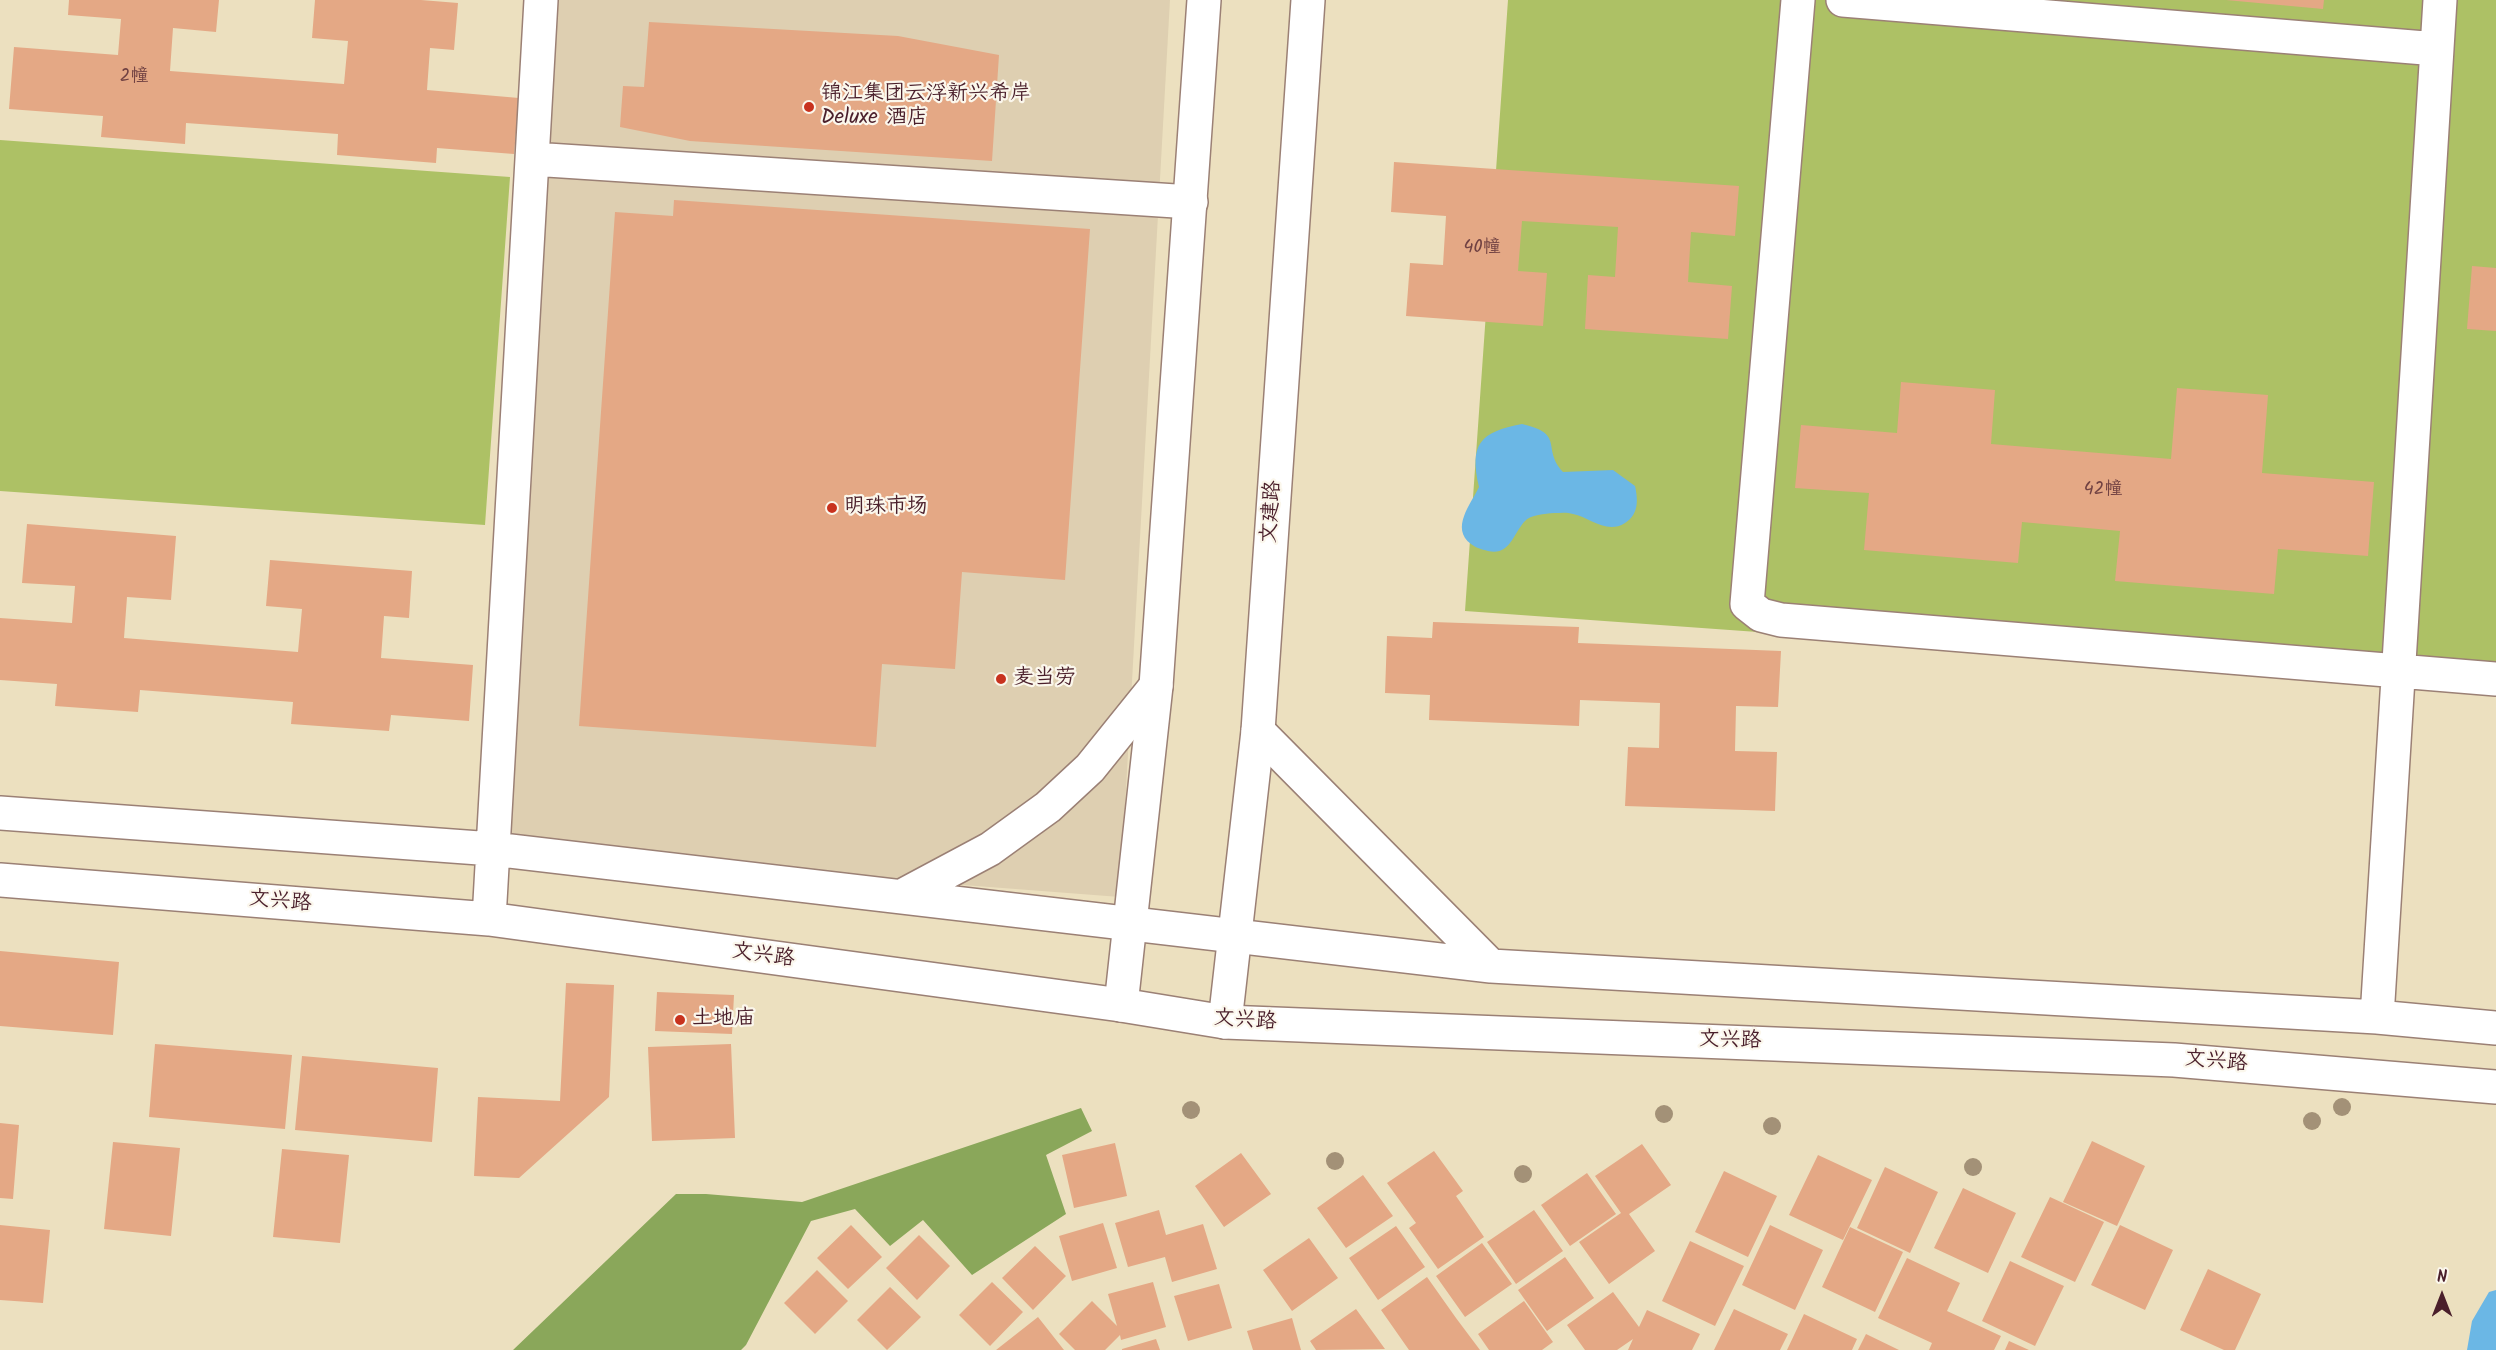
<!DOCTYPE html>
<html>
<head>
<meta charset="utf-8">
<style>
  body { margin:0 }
  #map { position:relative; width:2496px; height:1350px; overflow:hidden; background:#ece0bf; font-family:Kalam,sans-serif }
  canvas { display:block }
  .north { position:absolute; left:2412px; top:1266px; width:60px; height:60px; -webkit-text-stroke:4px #fbf7ec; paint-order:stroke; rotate:0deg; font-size:16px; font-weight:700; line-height:24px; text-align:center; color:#4a1f2b }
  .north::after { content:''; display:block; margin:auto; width:21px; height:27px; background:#4a1f2b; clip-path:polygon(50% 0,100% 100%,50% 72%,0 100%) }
</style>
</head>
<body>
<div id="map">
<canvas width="2496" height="1350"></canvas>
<div class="north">N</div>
</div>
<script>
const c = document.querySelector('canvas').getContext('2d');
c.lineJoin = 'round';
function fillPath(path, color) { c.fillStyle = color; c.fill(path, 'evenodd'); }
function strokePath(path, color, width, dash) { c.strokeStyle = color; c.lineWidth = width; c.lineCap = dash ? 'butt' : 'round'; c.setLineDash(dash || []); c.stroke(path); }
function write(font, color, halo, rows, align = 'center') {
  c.font = font + ' Kalam,"LXGW WenKai TC",sans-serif'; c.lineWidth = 4.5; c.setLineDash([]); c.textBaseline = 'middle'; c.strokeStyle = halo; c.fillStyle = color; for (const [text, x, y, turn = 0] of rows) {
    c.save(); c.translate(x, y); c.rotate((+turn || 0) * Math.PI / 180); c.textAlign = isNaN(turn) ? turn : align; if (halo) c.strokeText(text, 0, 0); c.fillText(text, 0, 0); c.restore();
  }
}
fillPath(new Path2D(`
  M541,0H1170L1120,897L493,849Z`), '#decfb1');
fillPath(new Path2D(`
  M1508,0H2496V685L1465,611Z
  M0,140L510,177L485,525L0,491Z`), '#adc165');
fillPath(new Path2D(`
  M1081,1108L1092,1131L1046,1155L1066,1214L972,1275L923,1220L890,1246L855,1209L811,1221L746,1345L741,1350H513L676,1194H706L802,1202Z`), '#8aa75a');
fillPath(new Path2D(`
  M1522,424C1566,434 1541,448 1563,472L1613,470L1635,486C1638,500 1639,514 1625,523C1606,535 1590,517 1573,514C1567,512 1560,513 1554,513C1545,514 1531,514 1524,522C1513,535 1509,556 1488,551C1481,549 1476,548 1471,544C1450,528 1471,504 1479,487C1469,444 1480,432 1522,424Z
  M2496,1290V1350H2467L2472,1321L2489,1292Z`), '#6bb7e5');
fillPath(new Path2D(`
  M69,0H219L216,32L173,28L170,71L344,84L348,41L312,38L315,0H421L458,3L454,50L430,48L427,90L519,98L514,154L437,148L436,163L337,155L338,134L186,123L185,144L101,137L103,116L9,109L14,47L118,55L121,19L68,15Z
  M2226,0H2324L2323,9Z
  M649,22L898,36L999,55L992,161L690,141L620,127L623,86L644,87Z
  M1394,162L1739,186L1735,236L1691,232L1688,282L1732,286L1728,339L1585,329L1588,275L1615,277L1618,227L1522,221L1518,271L1547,273L1543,326L1406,316L1410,263L1443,265L1446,216L1391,212Z
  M674,200L1090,229L1065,580L962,572L955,669L882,664L876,747L579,726L615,212L673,216Z
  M2472,266L2496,268V331L2467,329Z
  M1901,382L1995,390L1991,444L2171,459L2177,388L2268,395L2262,473L2374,482L2368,556L2278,549L2274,594L2115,581L2120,531L2022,522L2018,563L1864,550L1869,493L1795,488L1801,425L1897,433Z
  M27,524L176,536L171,600L127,597L124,638L298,652L302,609L266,606L270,560L412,571L409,618L384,616L381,658L473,665L469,721L391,715L389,731L291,724L293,702L140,690L138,712L55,706L57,684L0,680V618L72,623L75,586L22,583Z
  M1433,622L1579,627L1578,643L1781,651L1778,707L1736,706L1735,751L1777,752L1775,811L1625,806L1628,747L1659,748L1660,703L1580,700L1579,726L1429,720L1430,695L1385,693L1387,636L1432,638Z
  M0,951L119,962L113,1035L0,1026Z
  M566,983L614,985L609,1097L519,1178L474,1176L478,1097L560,1101Z
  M657,992L734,995L732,1034L655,1031Z
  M155,1044L292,1055L285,1129L149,1117Z
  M731,1044L735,1138L652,1141L648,1047Z
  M302,1056L438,1068L432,1142L295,1130Z
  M0,1123L19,1125L13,1199L0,1198Z
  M2092,1141L2145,1166L2117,1226L2063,1202Z
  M113,1142L180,1148L171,1236L104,1229Z
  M1115,1143L1127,1196L1074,1208L1062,1155Z
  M1642,1144L1671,1185L1629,1214L1655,1251L1609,1284L1579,1242L1621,1213L1595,1176Z
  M282,1149L349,1155L340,1243L273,1237Z
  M1434,1151L1463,1191L1456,1196L1484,1237L1438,1269L1409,1228L1416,1223L1387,1183Z
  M1241,1153L1271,1194L1224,1227L1195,1186Z
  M1818,1155L1872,1180L1843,1240L1789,1215Z
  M1885,1167L1938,1192L1910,1253L1857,1228Z
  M1724,1171L1777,1196L1748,1257L1695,1232Z
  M1587,1173L1616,1214L1570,1246L1541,1205Z
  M1363,1175L1393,1216L1346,1248L1317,1208Z
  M1963,1188L2016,1213L1988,1273L1934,1248Z
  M2050,1197L2104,1222L2075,1282L2021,1257Z
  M1159,1210L1166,1235L1203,1224L1217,1269L1172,1282L1165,1257L1128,1267L1115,1223Z
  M1534,1210L1563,1251L1516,1284L1487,1242Z
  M1103,1223L1117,1268L1072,1281L1059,1236Z
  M0,1225L50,1230L43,1303L0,1300Z
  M851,1225L882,1257L848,1289L817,1258Z
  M1770,1225L1823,1250L1795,1310L1742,1285Z
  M2120,1225L2173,1250L2145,1310L2091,1285Z
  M1396,1226L1425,1267L1378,1300L1349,1258Z
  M1850,1227L1903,1252L1875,1312L1822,1287Z
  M919,1235L950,1266L917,1300L886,1268Z
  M1309,1238L1338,1278L1292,1311L1263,1270Z
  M1690,1241L1744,1266L1715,1326L1662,1301Z
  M1482,1243L1512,1284L1465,1317L1436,1276Z
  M1035,1246L1066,1276L1033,1310L1002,1278Z
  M1565,1257L1594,1298L1547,1331L1518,1290Z
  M1907,1258L1960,1283L1947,1311L2001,1336L1994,1350H1929L1932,1343L1878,1318Z
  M2010,1261L2064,1286L2035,1346L1982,1321Z
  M2208,1269L2261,1294L2235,1350H2224L2180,1330Z
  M817,1270L848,1301L815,1334L784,1303Z
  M1427,1277L1456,1318L1480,1350H1409L1381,1310Z
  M992,1282L1023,1312L990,1346L959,1315Z
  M1153,1282L1166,1327L1121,1340L1120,1335L1105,1350H1075L1059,1334L1092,1301L1117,1326L1108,1294Z
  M1219,1284L1232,1328L1188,1341L1174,1296Z
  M890,1287L921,1317L887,1350L857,1320Z
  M1613,1292L1639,1327L1647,1310L1700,1334L1692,1350H1628L1633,1339L1617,1350H1585L1567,1325Z
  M1524,1301L1553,1342L1542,1350H1489L1478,1334Z
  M1356,1309L1385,1349L1316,1350L1310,1341Z
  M1734,1309L1788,1334L1780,1350H1714Z
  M1804,1314L1857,1339L1852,1350H1787Z
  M1038,1317L1064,1350H996Z
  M1292,1318L1301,1350H1253L1247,1331Z
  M1866,1334L1899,1350H1858Z
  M1156,1339L1160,1350H1122V1349Z
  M2009,1341L2029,1350H2005Z`), '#e4a885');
const minor = new Path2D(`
  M1798,0L1747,604L1761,615L1781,620L2496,679
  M1843,0L2437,49
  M532,159L1191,202
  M1258,731L1491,966
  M0,813L493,849L1491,966L2377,1017L2496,1028
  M0,880L489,919L1121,1005L1225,1022L2174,1060L2496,1087
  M902,896L990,849L1048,807L1090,768L1156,686
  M489,919L541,0
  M2377,1017L2440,0`);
const major = new Path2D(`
  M1121,1005L1156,686L1204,0
  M1225,1022L1258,731L1308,0`);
strokePath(minor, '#9b8075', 36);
strokePath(major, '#9b8075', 36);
strokePath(minor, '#fff', 33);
strokePath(major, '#fff', 33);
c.fillStyle = '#a39177';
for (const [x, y] of [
  [2342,1107],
  [1191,1110],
  [1664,1114],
  [2312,1121],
  [1772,1126],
  [1335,1161],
  [1973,1167],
  [1523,1174]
]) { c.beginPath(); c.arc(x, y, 9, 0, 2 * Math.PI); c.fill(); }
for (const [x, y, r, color] of [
  [809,107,6,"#c8321e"],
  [832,508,6,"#c8321e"],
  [1001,679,6,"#c8321e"],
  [680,1020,6,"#c8321e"]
]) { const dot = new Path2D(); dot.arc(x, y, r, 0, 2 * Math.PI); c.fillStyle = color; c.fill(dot); strokePath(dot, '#fbf7ec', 2); }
write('18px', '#704142', null, [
  ["2幢",134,78],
  ["40幢",1482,249],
  ["42幢",2103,491]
]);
write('21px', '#4a1f2b', '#fbf7ec', [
  ["锦江集团云浮新兴希岸",821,95],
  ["Deluxe 酒店",821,119],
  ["明珠市场",844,508],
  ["麦当劳",1013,679],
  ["土地庙",692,1020]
], 'left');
write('21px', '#4a1f2b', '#fbf7ec', [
  ["文建路",1273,512,-86],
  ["文兴路",280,903,5],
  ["文兴路",763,957,8],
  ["文兴路",1245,1022,4],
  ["文兴路",1730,1042,2],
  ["文兴路",2216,1063,5]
]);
</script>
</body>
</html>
